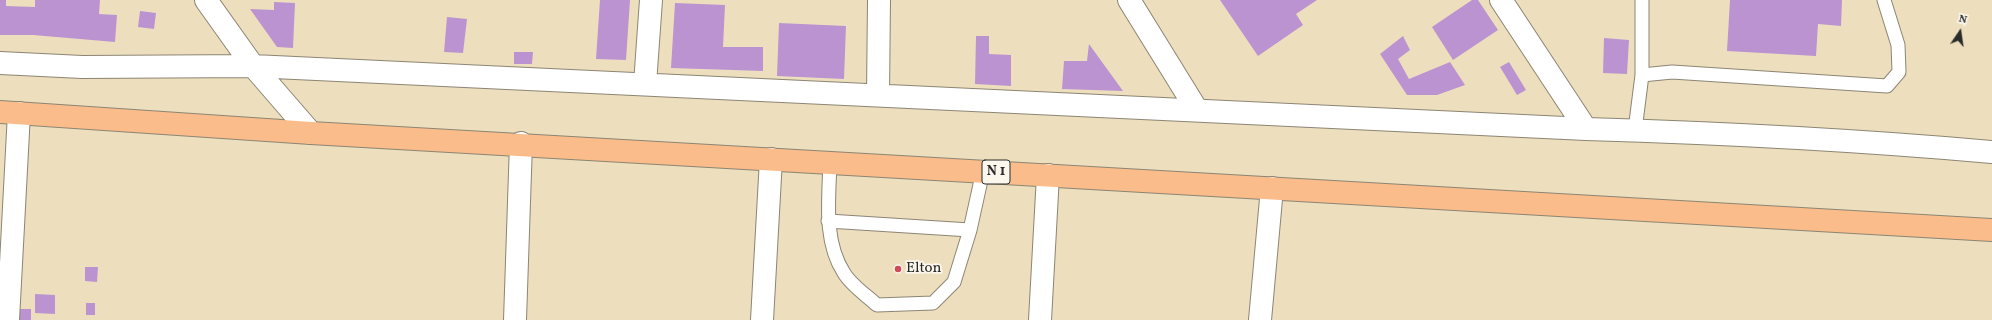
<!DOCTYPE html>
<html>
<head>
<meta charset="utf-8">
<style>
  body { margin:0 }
  #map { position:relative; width:1992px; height:320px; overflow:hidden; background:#eddfbe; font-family:Vollkorn,serif }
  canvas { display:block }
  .north { position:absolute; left:1940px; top:12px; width:40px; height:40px; -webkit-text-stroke:3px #fbf7ec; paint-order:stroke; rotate:13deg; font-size:11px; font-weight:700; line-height:16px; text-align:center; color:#2b2b2b }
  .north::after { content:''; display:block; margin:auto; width:14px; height:18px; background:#2b2b2b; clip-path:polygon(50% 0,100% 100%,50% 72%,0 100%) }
</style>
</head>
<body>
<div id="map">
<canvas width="1992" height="320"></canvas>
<div class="north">N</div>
</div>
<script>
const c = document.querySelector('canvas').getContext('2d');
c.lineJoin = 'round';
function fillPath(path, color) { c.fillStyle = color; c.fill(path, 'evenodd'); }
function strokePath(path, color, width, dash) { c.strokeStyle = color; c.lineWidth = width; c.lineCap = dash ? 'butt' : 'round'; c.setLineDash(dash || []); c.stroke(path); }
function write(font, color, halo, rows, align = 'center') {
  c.font = font + ' Vollkorn,serif'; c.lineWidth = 3.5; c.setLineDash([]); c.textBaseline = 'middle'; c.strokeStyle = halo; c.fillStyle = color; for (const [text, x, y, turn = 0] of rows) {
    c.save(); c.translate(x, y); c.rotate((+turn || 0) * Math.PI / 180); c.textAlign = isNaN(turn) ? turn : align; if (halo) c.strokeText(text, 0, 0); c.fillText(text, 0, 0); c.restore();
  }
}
fillPath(new Path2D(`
  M0,0H6V6L35,7V0H100L99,14L117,15L115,42L33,35H0Z
  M600,0H630L626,60L596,59Z
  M1220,0H1317L1296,14L1303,25L1258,56Z
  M1472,0H1478L1498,30L1453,60L1432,27Z
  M1730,0H1842L1841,26L1818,24L1816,56L1727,51Z
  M274,2L295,3L293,48L277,47L250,9L274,10Z
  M675,3L725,5L723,47H763V71L671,68Z
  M140,11L156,13L154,29L138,27Z
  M447,17L467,19L463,53L444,52Z
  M779,23L846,26L844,79L777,76Z
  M976,36H989V54L1011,55V86L975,84Z
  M1403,36L1410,50L1398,59L1409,79L1450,62L1465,85L1437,95H1407L1380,54Z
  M1604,38L1629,40L1627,74L1603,73Z
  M1089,44L1123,91L1062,89L1064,61H1087Z
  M514,52H533L532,64H514Z
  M1509,62L1526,90L1517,95L1500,67Z
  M85,267H98L97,282L85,281Z
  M35,294L55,295V314L35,313Z
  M86,303H95V315H86Z
  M16,309H31V320H16Z`), '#bb93d1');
const lane = new Path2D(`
  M1642,75L1672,72L1887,86L1899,72L1898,45L1884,0
  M1635,130L1642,75V0
  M830,162C829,198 823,241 844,273C851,285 866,295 877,305L933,303L954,282L970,230L983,171
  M828,221L970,230`);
const street = new Path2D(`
  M206,0L253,66L311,133
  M1129,0L1197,110
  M1501,0L1586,129
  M0,63L82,67L253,66L1586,129C1722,133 1857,140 1992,152
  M645,84L651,0
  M878,95L879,0
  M8,320L19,113
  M515,320L521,143
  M762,320L771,159
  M1040,320L1048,175
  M1260,320L1272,188`);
const highway = new Path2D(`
  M0,112L311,133L1992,230`);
strokePath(lane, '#8c8574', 15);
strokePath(street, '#8c8574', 24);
strokePath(highway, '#8c8574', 24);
strokePath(lane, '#fff', 13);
strokePath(street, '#fff', 22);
strokePath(highway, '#f9bc8a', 22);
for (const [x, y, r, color] of [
  [898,269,4,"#d1495b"]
]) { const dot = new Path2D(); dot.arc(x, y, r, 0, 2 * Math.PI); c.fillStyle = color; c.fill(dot); strokePath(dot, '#fbf7ec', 1.5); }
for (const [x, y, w] of [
  [996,172,28]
]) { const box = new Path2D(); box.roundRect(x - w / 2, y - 12, w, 24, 3); c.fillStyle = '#fbf7ec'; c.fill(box); strokePath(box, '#2b2b2b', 1); }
write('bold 14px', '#2b2b2b', null, [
  ["N 1",996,172]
]);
write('15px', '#2b2b2b', '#fbf7ec', [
  ["Elton",906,269]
], 'left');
</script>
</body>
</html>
